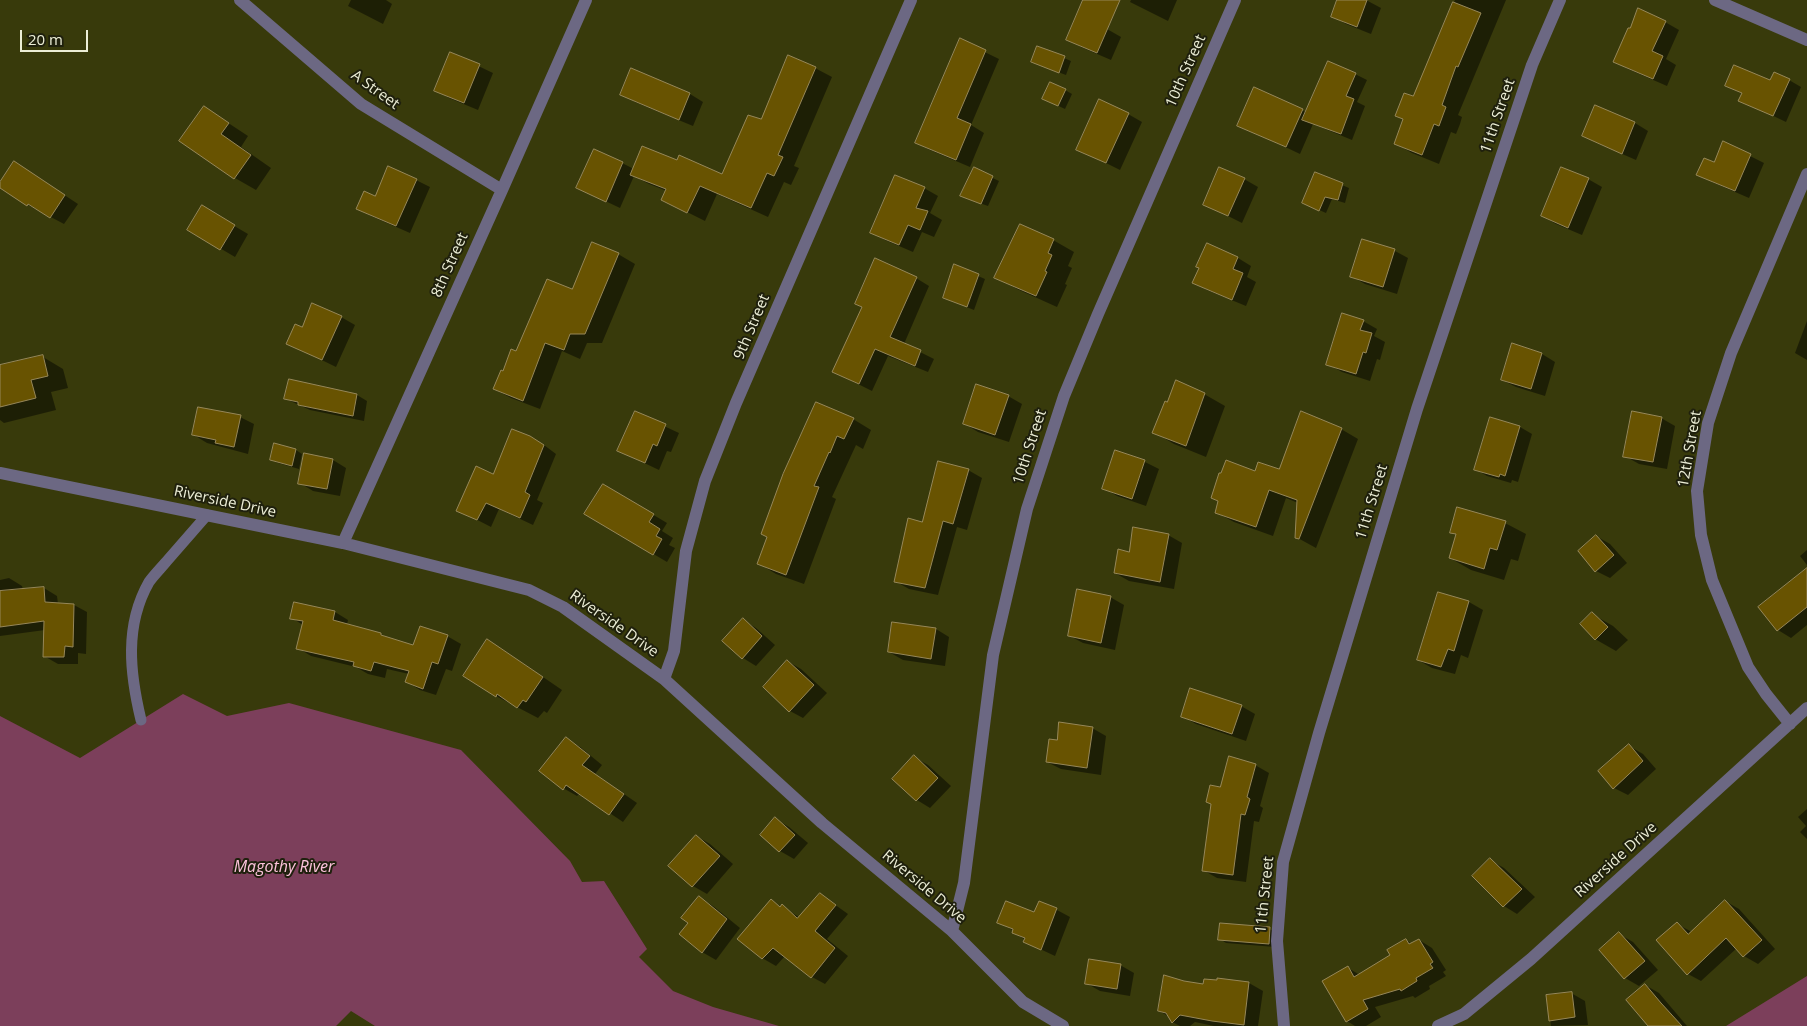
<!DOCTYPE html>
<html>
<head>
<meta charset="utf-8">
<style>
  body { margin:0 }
  #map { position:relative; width:1807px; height:1026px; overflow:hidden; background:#383a0b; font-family:"Open Sans",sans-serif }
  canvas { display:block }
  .scale { position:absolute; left:20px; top:30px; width:68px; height:22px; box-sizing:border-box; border:2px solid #eceed6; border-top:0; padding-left:6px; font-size:15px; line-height:18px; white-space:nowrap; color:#eceed6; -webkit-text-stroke:4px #1f200d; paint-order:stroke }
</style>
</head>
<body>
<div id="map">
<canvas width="1807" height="1026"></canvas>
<div class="scale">20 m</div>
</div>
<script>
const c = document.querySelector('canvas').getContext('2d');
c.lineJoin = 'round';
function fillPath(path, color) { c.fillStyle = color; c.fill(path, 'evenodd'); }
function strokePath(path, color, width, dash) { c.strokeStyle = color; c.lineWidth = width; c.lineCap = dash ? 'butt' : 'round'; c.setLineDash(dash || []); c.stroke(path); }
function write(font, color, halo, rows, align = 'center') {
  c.font = font + ' "Open Sans",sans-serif'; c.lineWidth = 4; c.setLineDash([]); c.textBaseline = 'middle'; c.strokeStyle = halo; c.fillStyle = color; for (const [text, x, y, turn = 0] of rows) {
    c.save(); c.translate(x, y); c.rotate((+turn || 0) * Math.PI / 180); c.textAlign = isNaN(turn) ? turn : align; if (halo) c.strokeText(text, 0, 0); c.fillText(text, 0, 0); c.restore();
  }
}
fillPath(new Path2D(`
  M183,694L227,716L289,703L461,750L570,861L582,882L604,881L647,949L639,957L673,991L713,1007L779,1026H375L351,1011L336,1026H0V716L80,758Z
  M1807,976V1026H1726Z`), '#7c3f5b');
fillPath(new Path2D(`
  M351,0H386L392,4L383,24L348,6Z
  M1131,0H1177L1168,21L1130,2Z
  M1338,0H1366L1381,8L1371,34L1346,24L1332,16Z
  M1455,0H1506L1458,115L1462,117L1460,124L1456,134L1451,132L1439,164L1412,153L1395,143L1404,120L1396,115L1414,98Z
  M1665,22L1679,30L1666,59L1676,65L1667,86L1628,69L1614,61Z
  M1107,29L1121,37L1111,60L1081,47L1068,39Z
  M960,40L999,59L971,125L984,133L970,167L930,150L916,143Z
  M1038,47L1071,61L1066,75L1039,65Z
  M451,53L493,73L478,110L449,98L436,90Z
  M815,68L832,77L794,166L799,168L791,185L784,182L768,217L717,194L705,221L663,200L667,191L649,184L634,176L620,208L578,188L622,163L634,169L678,161L722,176L761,120Z
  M632,70L690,94L703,102L693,126L635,102L622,94Z
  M1355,74L1367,80L1357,102L1365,106L1352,140L1313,124L1300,154L1239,125L1302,110L1307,113Z
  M1789,80L1801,87L1786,122L1740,100L1743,94L1726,85Z
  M1065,90L1072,94L1065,109L1050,102Z
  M1596,106L1635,123L1648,131L1636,160L1597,143L1583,135Z
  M204,107L248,136L241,147L271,168L256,190L235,178L181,141Z
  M1128,114L1142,122L1120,170L1078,149Z
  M1724,143L1764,163L1749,198L1712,182L1698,174L1715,164Z
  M974,169L999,181L988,206L968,199Z
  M28,171L78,204L64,224L28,205L0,187V184Z
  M1316,174L1349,188L1345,203L1332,199L1326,213L1310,206Z
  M1244,179L1258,187L1242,223L1204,204Z
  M1588,179L1602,187L1582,235L1556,224L1542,216Z
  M416,180L430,187L410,233L371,216L358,209L376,198Z
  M924,188L938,196L930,213L942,220L934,237L922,232L913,252L885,240L872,232Z
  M202,207L248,234L235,257L189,230Z
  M1053,240L1074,252L1068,266L1072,268L1065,284L1067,285L1057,307L1017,289L996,277Z
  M1363,240L1395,251L1408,258L1397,294L1365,284L1351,276Z
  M618,254L635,264L602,343H587L580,359L562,351L540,409L511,398L494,389L516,352L572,291Z
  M1238,258L1251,266L1247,277L1256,282L1246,306L1207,290L1194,282Z
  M955,266L985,279L974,310L944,298Z
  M916,278L929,286L904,344L934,359L928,372L888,356L872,391L834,372Z
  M341,317L355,325L336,367L287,343L302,328Z
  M1363,321L1377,329L1374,336L1385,342L1380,360L1377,359L1370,381L1342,372L1328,364Z
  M1807,321V360L1795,353Z
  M1513,345L1542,354L1555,362L1545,396L1516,387L1502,380Z
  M43,357L63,369L68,388L51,392L56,410L4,423L0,420V367Z
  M1204,394L1225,406L1206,457L1174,444L1154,432L1168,403Z
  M357,395L367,401L364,421L310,410L286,399Z
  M1008,396L1022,404L1009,442L978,432L965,424Z
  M816,403L853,419L871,430L863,449L856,445L832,497L836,499L804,584L776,574L758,563Z
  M636,413L679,433L671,452L667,451L659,470L619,451Z
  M240,417L254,424L248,454L207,443L194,435Z
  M1661,418L1675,426L1667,469L1639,464L1625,456Z
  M1491,419L1520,427L1532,434L1518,482L1512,480L1511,483L1487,476L1475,469Z
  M1341,429L1358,439L1316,548L1296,537L1298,503L1286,498L1273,536L1234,522L1217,513L1219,502L1212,498L1256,472L1280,471Z
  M275,445L296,450L302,454L299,469L278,463L271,460Z
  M544,445L556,454L537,500L543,503L533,525L499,509L491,527L458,510L494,476Z
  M1116,452L1145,462L1159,469L1146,506L1117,496L1104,488Z
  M333,460L346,468L340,496L313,491L300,483Z
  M968,470L982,478L967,530L957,527L938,595L909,589L895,581Z
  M617,493L667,523L662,531L673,538L669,545L675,548L667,562L586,514Z
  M1505,523L1526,534L1518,561L1511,559L1504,580L1471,570L1450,558L1457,535L1451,532Z
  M1168,535L1182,543L1174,589L1129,581L1115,573L1130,553Z
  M1596,536L1610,544L1627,563L1610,578L1596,571Z
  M1807,550V565L1800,556Z
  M1807,576V625L1791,638L1778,630Z
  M9,578L22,586L23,590L44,588L57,596L58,604L74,605L87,612L86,654L78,653V664H58L44,656L45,630L0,636V580Z
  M1438,593L1469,602L1483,610L1468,658L1461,655L1455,674L1432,668L1418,660Z
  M1110,597L1124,605L1115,650L1083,643L1070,636Z
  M335,612L348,620L347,625L381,634L388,638L414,646L447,636L461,644L452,671L446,669L436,695L420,690L407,682L409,674L387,669L385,678L368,674L356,667L311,656L298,648L303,625L292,618Z
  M1592,614L1613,626L1628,640L1616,651L1595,639Z
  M743,620L756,628L775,645L756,666L743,658L724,641Z
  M936,629L949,637L945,666L903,660L889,652Z
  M487,641L508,653L562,690L547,713L544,711L538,718L496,696Z
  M787,661L801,669L827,693L803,718L790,711Z
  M1241,706L1255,714L1246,741L1196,724L1182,716Z
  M1092,728L1106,736L1101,775L1061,769L1047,762L1058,742Z
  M566,739L580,747L602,765L595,774L637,803L623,822L580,793L577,796L563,788Z
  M1629,746L1643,754L1656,769L1628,795L1614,788Z
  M914,757L928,765L951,786L930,808L917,800L893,779Z
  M1255,765L1269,773L1260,806L1263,808L1259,822L1254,821L1246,882L1217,878L1203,870L1221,789Z
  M1807,809V839L1800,832L1806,826L1798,817Z
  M775,819L789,827L808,843L794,859L780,851L762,835Z
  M696,836L710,844L733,864L707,894L693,886Z
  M1490,860L1504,868L1535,897L1517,914L1504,906Z
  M820,894L848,914L827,939L848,956L825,984L812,977L785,956L776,966L762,958L771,901L799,917Z
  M699,898L713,906L740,928L716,960L702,952L689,923Z
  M1725,901L1739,909L1775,949L1758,964L1744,956L1737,948L1701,981L1688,974L1677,924L1692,932Z
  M1039,903L1057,910L1070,917L1055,956L1025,942L1026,940L1014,933V931L999,922L1035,913Z
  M1269,929L1276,932L1275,947L1226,943L1220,939Z
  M1619,934L1633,942L1658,970L1639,986L1625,978L1600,950Z
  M1406,940L1412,944L1419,940L1432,948L1446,970L1443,972L1446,976L1429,986L1430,989L1415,998L1413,996L1375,1007L1381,1017L1366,1026H1355L1347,1021L1348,968L1360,975L1391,956Z
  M1120,965L1134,973L1130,996L1100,991L1086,983Z
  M1249,983L1263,991L1258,1026H1214L1195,1022L1190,1026H1180L1172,1022L1170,1017L1159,1011L1205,986Z
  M1645,985L1659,993L1687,1026H1650Z
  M1571,993L1585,1001L1588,1025L1551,1026L1547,996Z`), '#0007');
const building = new Path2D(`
  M1083,0H1120L1097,53L1066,40Z
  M1337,0H1367L1357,27L1331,17Z
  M1453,2L1481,13L1458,67L1456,66L1442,105L1446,107L1443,115L1439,126L1434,124L1422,155L1394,144L1403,119L1395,116L1404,93L1413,96Z
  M1638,8L1666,21L1652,51L1663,56L1653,79L1613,62L1628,28H1630Z
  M960,38L986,50L957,118L971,124L956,160L915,143Z
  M1037,46L1065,56L1059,73L1031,62Z
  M450,52L480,64L464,103L434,91Z
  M788,55L816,67L778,155L783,157L774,176L767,173L751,208L700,186L687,213L661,200L666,189L630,175L642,146L677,160L679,155L722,174L748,115L761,119Z
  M1328,61L1356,73L1346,96L1354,99L1341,134L1302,120Z
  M1734,65L1770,80L1774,72L1790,79L1773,116L1738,101L1742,93L1725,86Z
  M631,68L690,93L679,120L620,95Z
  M1050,82L1066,89L1058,106L1042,99Z
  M1254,87L1303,109L1286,147L1237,126Z
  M1099,99L1129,113L1106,163L1076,150Z
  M1595,105L1635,122L1622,154L1582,136Z
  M204,106L229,123L221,134L251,155L234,179L179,141Z
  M1723,141L1751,154L1735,191L1696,175L1704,158L1714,162Z
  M594,149L623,162L606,202L576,188Z
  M14,161L65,195L50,218L28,204L27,206L0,188V182Z
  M388,166L417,179L396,226L356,209L364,191L375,196Z
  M974,167L993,176L981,204L960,196Z
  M1219,167L1245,178L1228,216L1203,205Z
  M1561,167L1589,178L1568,228L1541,216Z
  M1315,172L1343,183L1338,200L1325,197L1319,211L1302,203Z
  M895,175L925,187L916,208L928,211L920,230L908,225L899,245L870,233Z
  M202,205L235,225L220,250L187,230Z
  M1020,224L1054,239L1048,253L1052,255L1045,271L1047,272L1036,296L994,278Z
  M1362,239L1395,249L1383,287L1350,277Z
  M592,242L619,253L585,334H570L564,350L545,343L523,401L493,389L501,370L503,371L511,349L516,351L547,279L572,289Z
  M1207,243L1238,257L1233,269L1243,273L1232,300L1192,283L1199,268L1196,267Z
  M875,258L917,277L890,337L921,350L915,366L875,349L859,384L832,372L862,307L855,304Z
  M954,264L979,274L967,307L943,298Z
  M312,303L342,316L322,360L286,344L295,324L302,327Z
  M1342,313L1364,320L1360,330L1372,333L1366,353L1363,352L1356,374L1326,365Z
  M1512,343L1542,353L1531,389L1501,380Z
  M43,355L48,376L31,380L36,398L0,407V365Z
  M289,379L357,394L353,416L298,405V402L284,399Z
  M1176,380L1205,393L1186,446L1152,433L1165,401L1167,402Z
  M976,384L1009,395L995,435L963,424Z
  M816,402L854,418L844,439L837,436L830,453L829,452L814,486L819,487L786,575L757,564L767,537L761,534L783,474Z
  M198,407L241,415L234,447L215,443L216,440L192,435Z
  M635,411L666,424L657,446L653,444L645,463L617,451Z
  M1301,411L1342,428L1299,539L1295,538L1297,500L1269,490L1256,527L1215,513L1218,501L1211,498L1219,473H1221L1226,460L1255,471L1258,462L1279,469Z
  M1632,411L1662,417L1653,462L1623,457Z
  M1490,417L1520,426L1505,476L1500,474L1499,477L1474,470Z
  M512,429L530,436L544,445L525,492L530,495L520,518L486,503L477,520L456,511L476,466L493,474Z
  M274,443L296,449L292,466L270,460Z
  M1115,450L1145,460L1132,499L1102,489Z
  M304,453L333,459L327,489L298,484Z
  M938,461L969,469L953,524L943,521L925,588L894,582L908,518L922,522Z
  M603,484L654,514L649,522L660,529L656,536L662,539L653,555L584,514Z
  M1457,507L1506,521L1497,550L1490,548L1484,569L1449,558L1456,534L1450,533Z
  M1133,527L1169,534L1160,582L1114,573L1118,549L1129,552Z
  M1596,535L1614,555L1595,572L1578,551Z
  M1807,568V607L1777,631L1758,607Z
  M44,587L45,602L74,604L73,647L65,646L64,657H43L44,621L0,627V591Z
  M1077,589L1111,596L1101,643L1068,636Z
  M1438,592L1469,601L1454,651L1448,649L1441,667L1417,660Z
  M294,602L335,611L333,620L381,633V635L413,645L420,626L448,635L438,664L432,662L423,689L405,682L409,671L374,662L371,671L353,666L354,662L296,649L303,621L290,619Z
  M1592,612L1608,627L1595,640L1580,624Z
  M743,618L762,636L742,659L722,641Z
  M892,622L936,628L931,659L888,652Z
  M487,639L543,677L526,702L523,700L517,708L497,694L496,697L463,676Z
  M787,660L814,685L789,712L763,687Z
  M1190,688L1242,705L1232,734L1181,717Z
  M1059,722L1093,727L1087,768L1046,762L1049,739L1057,740Z
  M566,737L590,756L582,765L624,794L609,815L566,785L563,790L539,771Z
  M1629,744L1643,761L1613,789L1598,771Z
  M914,755L938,778L916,801L892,779Z
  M1229,756L1256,764L1247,797L1250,799L1245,815L1241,814L1233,875L1202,871L1211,804L1206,802L1210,785L1220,787Z
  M775,817L795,835L779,852L760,835Z
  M696,835L720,856L692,887L668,866Z
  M1490,858L1522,889L1503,907L1472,876Z
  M820,893L836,905L815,931L835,948L811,978L773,948L762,959L737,939L771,899L780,907L782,904L797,918Z
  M699,896L727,919L702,953L679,934L688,923L681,918Z
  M1725,900L1762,940L1743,957L1726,938L1687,975L1656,940L1677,922L1688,934Z
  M1006,901L1034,912L1039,901L1057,908L1041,950L1023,942L1025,938L1012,933L1013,929L997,923Z
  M1220,923L1270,927L1269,944L1218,940Z
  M1619,932L1645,961L1624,979L1599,950Z
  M1406,939L1409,944L1419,939L1433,962L1430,964L1433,968L1416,978L1417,981L1401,991L1400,989L1363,1000L1368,1009L1346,1022L1322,981L1348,966L1354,977L1390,955L1387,950Z
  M1089,959L1121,964L1117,989L1085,984Z
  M1164,975L1184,981L1203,984L1204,979L1217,980V978L1249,982L1244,1025L1212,1021L1180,1015L1172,1023L1166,1013L1158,1011Z
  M1645,984L1661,1003L1682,1026H1648L1626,1000Z
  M1572,992L1575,1017L1549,1021L1546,995Z`);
fillPath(building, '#685301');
strokePath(building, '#968759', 1);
strokePath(new Path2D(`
  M141,720C130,674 124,626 149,582C154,575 161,568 166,562C180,546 193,531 207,515`), '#6c6883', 11);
strokePath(new Path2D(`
  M240,0L361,104L502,190
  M1715,0L1807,40
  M0,473L343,543L529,590L563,607L664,679L822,823L952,931L1023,1002L1063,1026
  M343,543L502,190L586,0
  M664,679L674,651L686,551L705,481L736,403L911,0
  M1790,724L1766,694L1748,667L1712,580L1701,535L1697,491L1708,423L1731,353L1807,174
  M952,931L964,883L993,655L1027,509L1064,396L1098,314L1235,0
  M1284,1026L1277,941L1283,862L1319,733L1417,409L1532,65L1560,0
  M1438,1026L1464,1014L1531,959L1807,708`), '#6c6883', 12);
write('15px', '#eceed6', '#1f200d', [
  ["10th Street",1186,71,-66],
  ["A Street",375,90,36],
  ["11th Street",1498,116,-71],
  ["8th Street",450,265,-66],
  ["9th Street",752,327,-67],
  ["10th Street",1030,447,-72],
  ["12th Street",1690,449,-80],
  ["Riverside Drive",225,502,12],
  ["11th Street",1372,502,-73],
  ["Riverside Drive",614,624,35],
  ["Riverside Drive",1616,860,-42],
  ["Riverside Drive",924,887,40],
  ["11th Street",1265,895,-84]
]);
write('italic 16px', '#fcc2db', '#1f200d', [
  ["Magothy River",284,867]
]);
</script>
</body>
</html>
